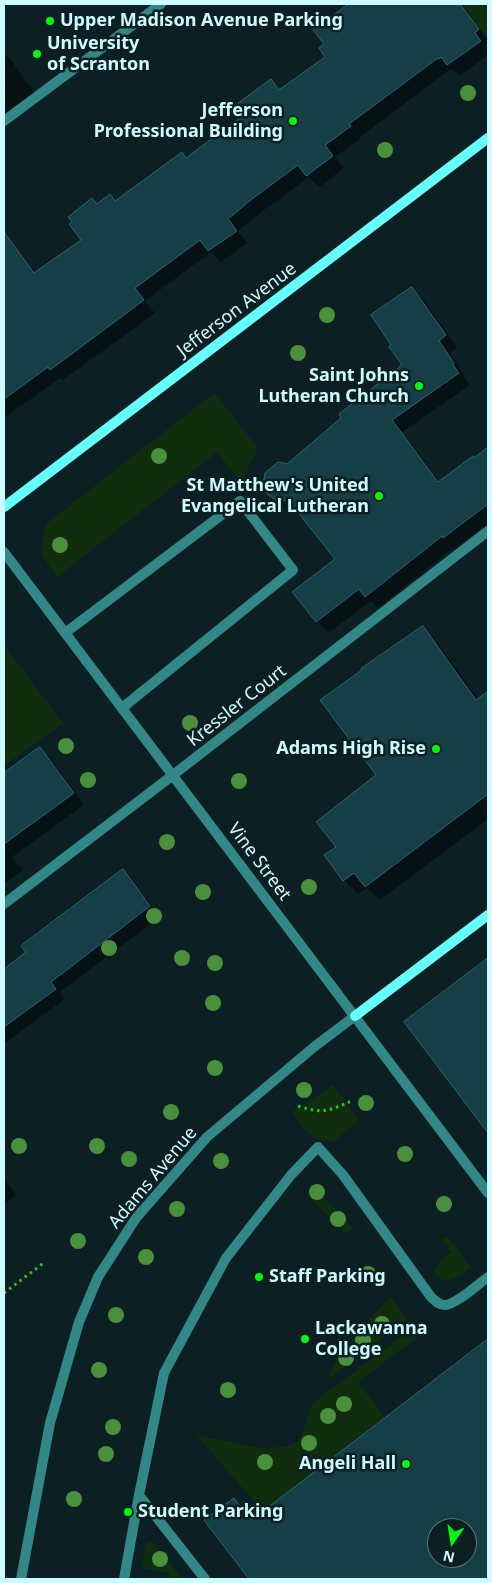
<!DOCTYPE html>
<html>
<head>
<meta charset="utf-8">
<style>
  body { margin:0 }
  #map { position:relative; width:492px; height:1583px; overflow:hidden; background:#0c2024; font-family:"Noto Sans",sans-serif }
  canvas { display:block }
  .frame { position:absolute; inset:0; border:5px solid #cefbff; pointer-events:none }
  .north { position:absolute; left:427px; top:1518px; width:50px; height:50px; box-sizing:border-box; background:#0c2024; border:1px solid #5a787c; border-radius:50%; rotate:193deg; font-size:14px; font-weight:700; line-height:20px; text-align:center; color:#cefbff }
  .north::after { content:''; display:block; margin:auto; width:18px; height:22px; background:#00f911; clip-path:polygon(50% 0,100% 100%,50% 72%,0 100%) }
</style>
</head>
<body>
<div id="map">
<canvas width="492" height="1583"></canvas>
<div class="frame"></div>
<div class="north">N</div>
</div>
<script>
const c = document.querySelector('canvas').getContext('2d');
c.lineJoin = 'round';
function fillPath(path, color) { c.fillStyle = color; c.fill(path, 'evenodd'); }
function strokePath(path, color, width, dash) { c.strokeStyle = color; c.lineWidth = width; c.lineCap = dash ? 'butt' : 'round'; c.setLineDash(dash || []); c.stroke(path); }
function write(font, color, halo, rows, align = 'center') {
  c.font = font + ' "Noto Sans",sans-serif'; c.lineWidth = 5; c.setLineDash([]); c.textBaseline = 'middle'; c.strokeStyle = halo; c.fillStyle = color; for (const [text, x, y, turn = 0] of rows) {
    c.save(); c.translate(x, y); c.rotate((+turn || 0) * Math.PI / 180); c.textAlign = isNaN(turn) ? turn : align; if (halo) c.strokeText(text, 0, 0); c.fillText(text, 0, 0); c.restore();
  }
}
fillPath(new Path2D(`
  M458,4H488V41Z
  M214,393L258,448L241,482L217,452L57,577L41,554L45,525Z
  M4,645L63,723L4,766Z
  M333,1085L359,1120L334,1141C309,1141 305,1131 292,1112Z
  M315,1188L353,1228L345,1234L307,1194Z
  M447,1236L471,1267C460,1275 445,1289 435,1272L438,1264L451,1252L442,1239Z
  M391,1297L408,1320L328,1379L329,1374C346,1345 367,1321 391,1297Z
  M412,1329L419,1336L358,1382L385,1418L263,1511L196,1435L259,1448L283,1447L297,1442L302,1434L313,1403Z
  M152,1542L156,1546L183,1579H168L169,1573L142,1568L146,1546L147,1543Z`), '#102e0e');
fillPath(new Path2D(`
  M351,4H462L488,40V43L485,45L488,49V55L460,76L451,69L360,137L361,138L335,157L344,168L319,187L309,177L264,210L238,231L247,243L221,262L211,252L145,301L155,313L63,380L60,378L4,418V241L13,251H17L36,274L82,240L98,205L116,202L182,153L187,159L246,115L271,81L281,91L327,57L326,45L315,30Z
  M4,53L11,60L39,99L4,125Z
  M412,289L424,300L457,348L450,353L465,376L464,377L470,385L402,432L440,482L488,449V524L455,549L454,547L378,608L371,601L329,633L317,621L294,592L337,559L299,512L289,511L268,493L287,466L403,366Z
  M423,628L437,642L479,700L488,693V819L380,900L367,888L358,894L344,880L337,848L378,776Z
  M40,748L51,759L84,805L12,857L23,870L4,884V775Z
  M123,871L133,881L160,917L60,992L65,999L4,1044V970L27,952Z
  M488,960V1131L406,1022Z
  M4,1178L16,1195L4,1205Z
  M488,1340V1579H250L206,1520L234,1500L253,1520ZM243,1512H246L255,1524L253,1526ZM437,1528H467V1558H437Z`), '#0007');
const building = new Path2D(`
  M349,4H460L479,29L475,33L481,41L447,65L441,57L439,59L438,58L349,124L351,126L325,145L333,156L306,176L298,165L252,199L228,219L237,231L208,251L200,240L135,288L144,300L50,370L48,367L4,399V232L34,273L81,240L69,224L72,222L68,217L92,198L97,204L110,194L115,201L182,152L186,158L245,114L237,104L271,79L279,90L325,57L319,48L324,44L313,30Z
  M412,287L446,335L439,341L454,363L453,365L459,373L392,420L438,482L473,456L474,458L488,447V504L443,538L442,536L365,597L359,589L316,622L292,592L335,559L289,501L276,500L267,494L263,484L265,473L278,462L287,464L341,418L339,414L402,365L389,347L391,345L371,315Z
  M423,626L476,700L488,691V794L365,887L354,873L343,881L324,855L336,847L316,822L376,775L320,700L362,670L361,669Z
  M40,747L74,793L4,844V773Z
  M123,869L150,906L51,982L56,989L4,1027V969L26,952L21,946Z
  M488,958V1133L404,1022Z
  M488,1339V1579H249L204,1520L234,1498L251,1520ZM437,1528H467V1558H437Z`);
fillPath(building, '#163e46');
strokePath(building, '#266775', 1);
strokePath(new Path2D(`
  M298,1106C325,1115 329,1110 354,1100
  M4,1293L45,1262`), '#31bf23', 3, [2.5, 4]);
strokePath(new Path2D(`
  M4,121L161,4
  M65,633L240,501L293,570L122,708
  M4,904L173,775L488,531
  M139,1495L205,1579
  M124,1579L139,1495L164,1373L226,1258L291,1175L318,1147L343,1175L431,1297C435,1301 439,1305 445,1305C457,1304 478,1284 488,1277`), '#328787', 10);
strokePath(new Path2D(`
  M4,552L488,1193`), '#328787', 10);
strokePath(new Path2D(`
  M21,1579L50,1423L79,1322L98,1277L136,1218L207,1137L314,1047L355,1016`), '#328787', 10);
strokePath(new Path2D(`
  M4,507L488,138
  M355,1016L488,915`), '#65fffe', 10);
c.fillStyle = '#498f3c';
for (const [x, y] of [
  [468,93],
  [385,150],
  [327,315],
  [298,353],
  [159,456],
  [60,545],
  [190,723],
  [66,746],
  [88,780],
  [239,781],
  [167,842],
  [309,887],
  [203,892],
  [154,916],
  [109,948],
  [182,958],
  [215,963],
  [213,1003],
  [215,1068],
  [304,1090],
  [366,1103],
  [171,1112],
  [19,1146],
  [97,1146],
  [405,1154],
  [129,1159],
  [221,1161],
  [317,1192],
  [444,1204],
  [177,1209],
  [338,1219],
  [78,1241],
  [146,1257],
  [368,1274],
  [116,1315],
  [382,1324],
  [363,1340],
  [346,1358],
  [99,1370],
  [228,1390],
  [344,1404],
  [328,1416],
  [113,1427],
  [309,1443],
  [106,1454],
  [265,1462],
  [74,1499],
  [160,1559]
]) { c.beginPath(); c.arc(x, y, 8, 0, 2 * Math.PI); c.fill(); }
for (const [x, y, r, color] of [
  [50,21,5,"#00f911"],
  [37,54,5,"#00f911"],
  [293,121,5,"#00f911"],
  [419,386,5,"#00f911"],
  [379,496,5,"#00f911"],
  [436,749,5,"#00f911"],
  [259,1277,5,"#00f911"],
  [305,1339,5,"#00f911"],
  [406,1464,5,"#00f911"],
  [128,1512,5,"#00f911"]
]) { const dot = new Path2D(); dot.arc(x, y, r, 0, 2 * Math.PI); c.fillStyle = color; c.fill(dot); strokePath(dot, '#0c2024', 2); }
write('bold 18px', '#cefbff', '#0c2024', [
  ["Upper Madison Avenue Parking",60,21],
  ["University",47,44],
  ["of Scranton",47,65],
  ["Jefferson",283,111,"right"],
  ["Professional Building",283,132,"right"],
  ["Saint Johns",409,376,"right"],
  ["Lutheran Church",409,397,"right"],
  ["St Matthew's United",369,486,"right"],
  ["Evangelical Lutheran",369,507,"right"],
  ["Adams High Rise",426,749,"right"],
  ["Staff Parking",269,1277],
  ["Lackawanna",315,1329],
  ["College",315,1350],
  ["Angeli Hall",396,1464,"right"],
  ["Student Parking",138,1512]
], 'left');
write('18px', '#cefbff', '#0c2024', [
  ["Jefferson Avenue",237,310,-37],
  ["Kressler Court",237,706,-38],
  ["Vine Street",259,862,53],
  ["Adams Avenue",153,1178,-50]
]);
</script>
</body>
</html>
